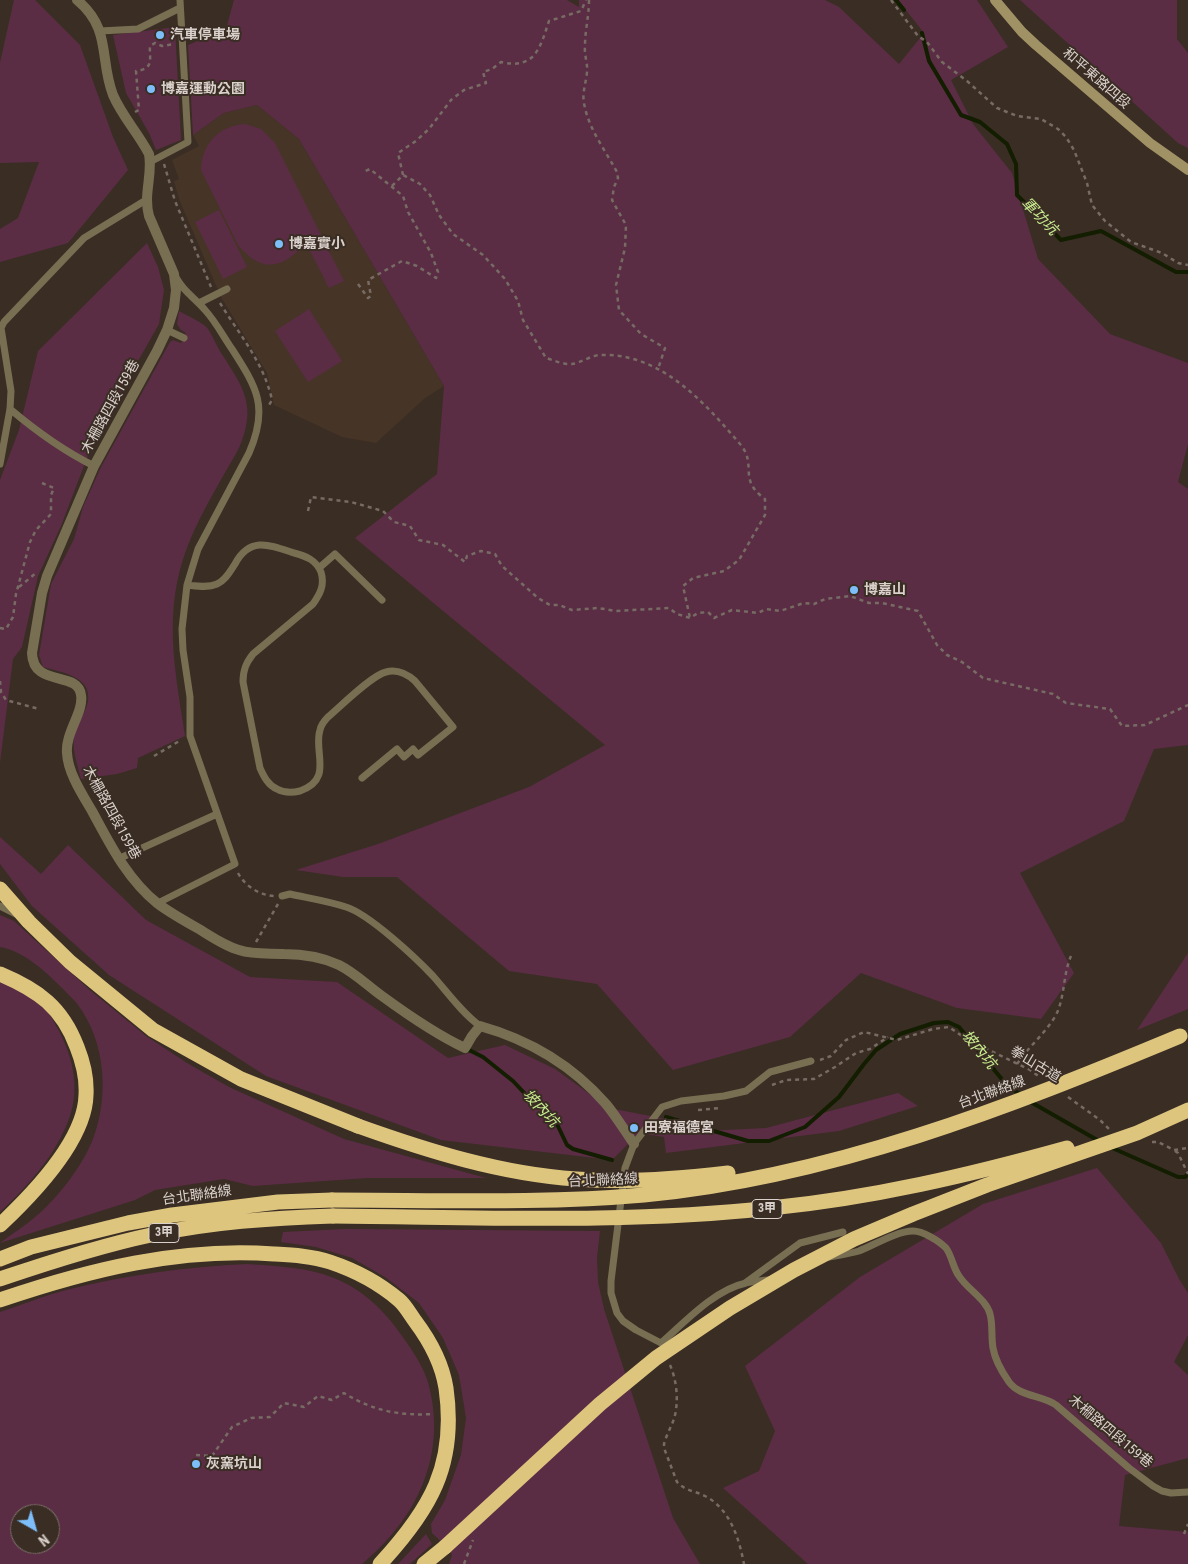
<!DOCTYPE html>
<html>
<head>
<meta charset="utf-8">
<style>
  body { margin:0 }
  #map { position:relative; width:1188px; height:1564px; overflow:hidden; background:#3a2d24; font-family:"Roboto Condensed",sans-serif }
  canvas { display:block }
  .north { position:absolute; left:10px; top:1504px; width:50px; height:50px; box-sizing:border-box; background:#3a2d24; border:1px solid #7a6f67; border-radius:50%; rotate:142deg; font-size:14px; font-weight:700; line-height:20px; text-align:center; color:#dad1cc }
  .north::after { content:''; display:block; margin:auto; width:18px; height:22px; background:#7dbef9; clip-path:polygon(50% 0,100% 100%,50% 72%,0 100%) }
</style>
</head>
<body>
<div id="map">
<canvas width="1188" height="1564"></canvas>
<div class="north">N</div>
</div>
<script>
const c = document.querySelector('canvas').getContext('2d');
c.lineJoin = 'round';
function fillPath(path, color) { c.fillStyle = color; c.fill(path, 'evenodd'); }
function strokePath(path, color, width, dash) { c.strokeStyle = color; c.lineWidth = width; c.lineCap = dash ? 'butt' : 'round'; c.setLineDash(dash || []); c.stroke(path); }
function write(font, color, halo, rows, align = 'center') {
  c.font = font + ' "Roboto Condensed","Noto Sans TC",sans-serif'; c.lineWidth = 4; c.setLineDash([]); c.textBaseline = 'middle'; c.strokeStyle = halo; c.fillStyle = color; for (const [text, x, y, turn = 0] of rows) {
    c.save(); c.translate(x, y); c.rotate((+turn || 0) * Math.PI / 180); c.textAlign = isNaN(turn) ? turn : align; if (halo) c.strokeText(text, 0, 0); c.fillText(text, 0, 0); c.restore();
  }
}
fillPath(new Path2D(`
  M257,105L299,139L444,386L425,398L376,443L342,437L274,405L267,373L221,297L179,199L174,181L179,179L172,160L199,146L193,135L224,113Z`), '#463427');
fillPath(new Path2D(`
  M14,0H35L80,45L113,137L128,170L68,243L0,262V229L18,218L39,162L0,163V63Z
  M234,0H567L579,7V0H825L839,7L899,64L924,33L898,0H977L1008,47L951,80L973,124L1012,173L1038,259L1110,334L1188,363V444L1178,482L1188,489V745L1154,749L1124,821L1020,873L1074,973L1041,1019L957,1008L861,973L790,1037L673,1070L597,984L509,971L397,877H343L296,870L381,843L529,787L605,745L355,538L437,474L444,386L299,139L257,105L224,113L193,135L188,45L226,29Z
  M1020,0H1177V39L1188,53V148L1178,143Z
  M175,27L181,140L156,150L149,133L126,93L113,35Z
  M245,124L261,129L275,143L344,281L329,288L306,243C282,269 262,274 238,245L201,170C202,144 218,126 245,124Z
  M219,210L247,267L223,279L195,222Z
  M147,243L158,267L164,290L159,324L95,437L61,526L38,576L22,647L13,659L0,763V480L19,430L38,351Z
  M309,309L342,361L308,382L275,331Z
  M179,311C186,315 204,323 208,329C213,336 216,345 221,353C244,388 257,406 239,448C222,479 201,512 188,545C162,612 175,669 185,736L138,758L137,768L117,774L81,779C78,766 72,751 74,737C76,725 86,713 88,701C92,676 60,672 43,667L39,655L51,584L74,539L83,507L101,467L170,342L173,340L181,343L186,333L181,330L177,324Z
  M0,837L41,874L68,845L146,920L250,977L337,982L448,1058L505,1045L555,1069L609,1108L666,1119L684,1132L766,1128L898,1093L918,1106L839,1131L666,1153L664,1137L639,1133L612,1160L441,1140L266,1076L109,975L32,906L0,864Z
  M0,915L14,921L91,991L146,1036L187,1063L229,1087L344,1139L486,1178H367L253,1186L224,1179L155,1190L135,1200L0,1243C16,1231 34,1220 48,1205C65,1188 84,1162 93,1139C109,1096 106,1043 78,1005C75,1000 69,996 65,991C47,973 26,952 0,947Z
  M1188,953V1009L1137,1030Z
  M0,981C18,990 37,999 50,1015C53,1019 55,1025 58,1029C74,1059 81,1092 67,1124C53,1158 27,1187 0,1212Z
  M1097,1168L1161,1243L1179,1279L1188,1293V1335L1174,1362L1188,1375V1458L1125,1475L1119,1526L1188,1532V1564H808L723,1488L759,1471L775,1431L745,1366L860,1277L983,1204Z
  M345,1229L600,1231L597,1258L598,1282L604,1309L673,1518L700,1564H449L452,1555L450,1550L432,1533L431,1524L445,1500L461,1455L466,1418L459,1375L443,1338L419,1303L385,1277L352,1258L316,1247L281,1242L283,1232Z
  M247,1264C276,1266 307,1267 334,1278C362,1289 385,1311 402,1336C413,1351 425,1369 429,1386C447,1457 416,1519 362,1564H0V1312C22,1305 43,1296 66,1290C126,1275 186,1267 247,1264ZM20,1514H50V1544H20Z
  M426,1534L432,1544L410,1564H398Z`), '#5a2d44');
strokePath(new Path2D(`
  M896,0L904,10
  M922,33L929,61L961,115L980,122L1007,144L1016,164L1017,195L1061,240L1101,231L1176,272H1188
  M469,1050L483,1057L513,1081L529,1098L555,1120L567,1145L573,1149L612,1160
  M1029,1101L1099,1141
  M666,1117L748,1141H769L805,1127L839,1097L864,1064L876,1050L900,1034L934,1023L948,1022L959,1027L1005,1083L1022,1096
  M1110,1147L1178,1177H1185L1188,1174`), '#131d00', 4);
strokePath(new Path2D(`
  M589,0C589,16 585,30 585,46C584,55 588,64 587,72C586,83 582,93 584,103C588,128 605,150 617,172L618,178L614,187L612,200L626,225L625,248L616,285L619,310L641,334L665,348L658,369
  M891,0L918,36L927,42L942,62L967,81L997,108L1017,116L1041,119L1058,129L1066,137L1074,150L1087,183L1092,205L1105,221L1131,242L1162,253L1178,263L1188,265
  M135,112L139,110L136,71C155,69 149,58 150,46L155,43L162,46L174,44
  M164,164L175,201L211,287
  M403,175L398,153L416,141L429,129L451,100L464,90L486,83L483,72L492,69L501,62C535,70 540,48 549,21L581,11L586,0
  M392,186L403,175L420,184L430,195L439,215L453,234L483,255L505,279L518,301L523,320L546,358C553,360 564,365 572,364C581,363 591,355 601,355C661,353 704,402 740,444C758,465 737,479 765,499V515L739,560L724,571L693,578L683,586L690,618
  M358,284L368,298L371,296L368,280L402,261L417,266L436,278L438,272L431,253L408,212L403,196L370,169L363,172
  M220,303C239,334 264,363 272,400L269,405
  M308,511L311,497L351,502L383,511L394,522L410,526L419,540L443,545L465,562L467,556L481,551L495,554L502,566L538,598L550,605H559L572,610L598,608L616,611L669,608L677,614L690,618L698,613L708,612L714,618L732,610L758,613L766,609L780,611L804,603L814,604L825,599L850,596L869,603H882L918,611L937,645L947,655L962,662L983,678L1053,694L1066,703L1110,709L1122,726L1145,725L1188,705
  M19,587L36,573
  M0,628L6,629L13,617L16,594L30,542L36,530L51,514V495L54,488L42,483
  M0,681L1,692L6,700L39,709
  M154,756L181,740
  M238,873C245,886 259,895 274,896
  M256,942L278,904
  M820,1060L831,1056L846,1040L864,1032L897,1040L933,1029L949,1027L962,1036L971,1046L987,1049L1030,1070L1041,1078
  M1017,1064C1029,1046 1045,1034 1056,1015C1065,997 1063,974 1071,956
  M772,1085L786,1080L814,1079L835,1067L856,1053L870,1049L888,1037
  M1068,1097L1100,1120L1109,1129
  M698,1110L720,1108
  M1152,1142H1158L1174,1150L1188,1148
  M1175,1151L1178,1153L1188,1174
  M670,1365C677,1381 679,1402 674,1419C671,1427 666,1436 664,1444V1448L677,1482C685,1491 696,1491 705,1496C730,1509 739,1538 744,1564
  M196,1455L212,1456L232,1427L251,1418L270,1417L284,1403L304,1407L318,1396L332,1400L344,1393C373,1411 400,1416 434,1414
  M1184,1534L1188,1524
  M464,1564L473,1540`), '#776b64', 2.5, [4, 4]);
strokePath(new Path2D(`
  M100,31L138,29L180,8
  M150,162L188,142L180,0
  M199,303L227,289
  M167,330L184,338
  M10,409C36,431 62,450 94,466
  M0,464L10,409L11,391L2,334L1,328L4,322L84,238L146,200
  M319,568L335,554L382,600
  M187,585C197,586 208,588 217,584C226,580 230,571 235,564C250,536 270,545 294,553C306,556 316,560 321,572C325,585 320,594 313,604L253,654C246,663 243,670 243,682L260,768C264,777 268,785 277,789C284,793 292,793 300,791C334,779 313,752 320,730C321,725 324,721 328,717C341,706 372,675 386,672C397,669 407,674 415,681L453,727L418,755L413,749L404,757L397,749L362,778
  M118,859L217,814
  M282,896L290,894C308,898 328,901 346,907C369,914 416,958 433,976C448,993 462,1013 480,1026
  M158,903L235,864L190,736V697L183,650L182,629L187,585L198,549L249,453C269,407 257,388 232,349C223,336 216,322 205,310C196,299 184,292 177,279
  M0,906L16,914
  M829,1257C839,1255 849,1254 859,1251C874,1245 897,1231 913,1231C923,1231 939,1241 946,1248C952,1256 953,1268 959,1276C967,1289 986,1299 990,1314C993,1324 991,1337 993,1348C995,1360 1002,1372 1009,1382C1020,1397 1042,1395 1056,1405L1129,1468L1153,1486L1162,1491L1171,1493L1188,1492
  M768,1280C761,1281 753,1281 746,1283C714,1290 685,1322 661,1343L636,1330L623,1321L617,1313L611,1293V1281L625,1168L634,1144L662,1107L681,1101L724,1096L746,1091L770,1072L811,1061
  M745,1283L800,1243L843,1232`), '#786f53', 7);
strokePath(new Path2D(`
  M77,0C112,29 99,59 113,95C122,116 138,133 149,154C153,175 143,193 149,216L174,274L176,290L174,308L167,330L157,351L94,466L47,576L42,593L32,653C33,688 78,670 81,695C84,712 65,733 67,753C68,773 82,794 92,811C110,844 127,879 157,903C170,913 185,921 199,929C212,937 225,946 239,950C254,955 269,953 284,954C303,954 322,957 339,965C355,973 368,986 382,996C408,1015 435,1034 465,1048L472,1036L480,1026C530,1040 572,1065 606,1104C616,1116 625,1131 634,1144`), '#786f53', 10);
strokePath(new Path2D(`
  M995,0L1022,32L1036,45L1150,143L1188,170`), '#a19265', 10);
strokePath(new Path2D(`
  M0,889L29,922L70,962L153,1030L241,1079L358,1126
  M0,974C38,990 62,1007 77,1047C83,1062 87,1078 86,1095C85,1141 32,1195 0,1225
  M0,1259L31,1247L128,1223L172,1215L278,1202L332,1200
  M0,1279C50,1262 99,1246 151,1235C211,1222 272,1218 333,1216
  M0,1300C88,1270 180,1247 274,1254C292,1255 312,1256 330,1262C354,1270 379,1283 399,1300C405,1305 410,1314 415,1321C430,1341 442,1363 446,1388C457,1465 430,1510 380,1564
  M424,1564L445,1547`), '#ddc57e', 15);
strokePath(new Path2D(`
  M358,1126C428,1151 501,1174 576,1179C627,1183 678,1179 728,1173
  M332,1200C436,1200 541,1204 644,1195C832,1177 1007,1108 1180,1036
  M333,1216C479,1217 626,1224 771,1208C872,1198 970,1175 1067,1148
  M445,1547L600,1404L656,1358L730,1308L794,1270L854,1239L913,1214L987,1185L1137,1133L1188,1110`), '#ddc57e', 15);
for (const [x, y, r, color] of [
  [160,35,5,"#7dbef9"],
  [151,89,5,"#7dbef9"],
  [279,244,5,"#7dbef9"],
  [854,590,5,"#7dbef9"],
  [634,1128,5,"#7dbef9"],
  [196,1464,5,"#7dbef9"]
]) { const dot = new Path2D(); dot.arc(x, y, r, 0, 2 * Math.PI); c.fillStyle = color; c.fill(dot); strokePath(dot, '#3a2d24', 2); }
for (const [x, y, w] of [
  [767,1209,30],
  [164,1233,30]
]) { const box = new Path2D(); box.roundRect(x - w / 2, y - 9.5, w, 19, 4); c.fillStyle = '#3a2d24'; c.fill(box); strokePath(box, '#dad1cc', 1); }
write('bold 12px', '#dad1cc', null, [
  ["3甲",767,1209],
  ["3甲",164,1233]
]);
write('bold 14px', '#dad1cc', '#3a2d24', [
  ["汽車停車場",170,35],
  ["博嘉運動公園",161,89],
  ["博嘉實小",289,244],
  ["博嘉山",864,590],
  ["田寮福德宮",644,1128],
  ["灰窯坑山",206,1464]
], 'left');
write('14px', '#dad1cc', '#3a2d24', [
  ["和平東路四段",1096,79,41],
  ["木柵路四段159巷",111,407,-61],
  ["木柵路四段159巷",111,813,61],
  ["拳山古道",1035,1065,31],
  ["台北聯絡線",992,1093,-20],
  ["台北聯絡線",603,1181,-3],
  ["台北聯絡線",197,1196,-8],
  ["木柵路四段159巷",1110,1432,40]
]);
write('italic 15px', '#c7eb8e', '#3a2d24', [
  ["軍功坑",1039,217,46],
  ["坡內坑",978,1050,50],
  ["坡內坑",540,1109,47]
]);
</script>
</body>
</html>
